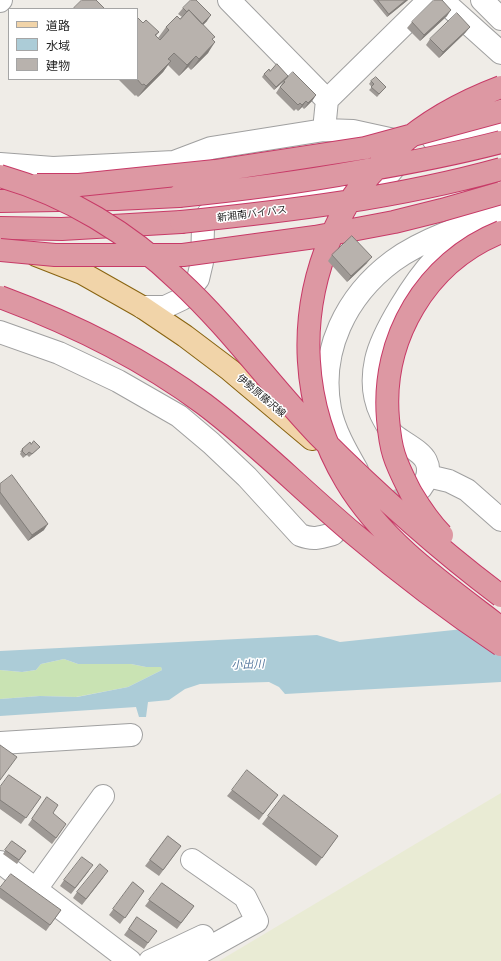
<!DOCTYPE html>
<html>
<head>
<meta charset="utf-8">
<style>
  body { margin:0 }
  #map { position:relative; width:501px; height:961px; overflow:hidden; background:#efece7; font-family:"IBM Plex Sans","Noto Sans JP",sans-serif }
  canvas { display:block }
  .legend { position:absolute; left:8px; top:8px; width:130px; height:72px; box-sizing:border-box; background:#fff; border:1px solid #a5a5a5; margin:0; padding:5px 7px; list-style:none; font-size:12px; color:#1f1f1f }
  .legend li { display:flex; align-items:center; gap:8px; height:20px }
  .legend b { width:20px; border:1px solid #a5a5a5 }
</style>
</head>
<body>
<div id="map">
<canvas width="501" height="961"></canvas>
<ul class="legend">
<li><b style="height:5px;background:#f1d4a9"></b>道路</li>
<li><b style="height:11px;background:#acccd7"></b>水域</li>
<li><b style="height:11px;background:#b8b2ad"></b>建物</li>
</ul>
</div>
<script>
const c = document.querySelector('canvas').getContext('2d');
c.lineJoin = 'round';
function fillPath(path, color) { c.fillStyle = color; c.fill(path, 'evenodd'); }
function strokePath(path, color, width, dash) { c.strokeStyle = color; c.lineWidth = width; c.lineCap = dash ? 'butt' : 'round'; c.setLineDash(dash || []); c.stroke(path); }
function write(font, color, halo, rows, align = 'center') {
  c.font = font + ' "IBM Plex Sans","Noto Sans JP",sans-serif'; c.lineWidth = 3; c.setLineDash([]); c.textBaseline = 'middle'; c.strokeStyle = halo; c.fillStyle = color; for (const [text, x, y, turn = 0] of rows) {
    c.save(); c.translate(x, y); c.rotate((+turn || 0) * Math.PI / 180); c.textAlign = isNaN(turn) ? turn : align; if (halo) c.strokeText(text, 0, 0); c.fillText(text, 0, 0); c.restore();
  }
}
fillPath(new Path2D(`
  M501,793V961H219Z`), '#e9ebd4');
fillPath(new Path2D(`
  M64,659L78,664H131L146,667H161L162,670L128,687L76,697L40,696L0,699V670L22,672L36,670L41,664Z`), '#c9e3b3');
fillPath(new Path2D(`
  M501,625V682L285,694L279,687L269,682L200,684L185,689L169,700L148,702L146,717H139L136,707L0,716V699L40,696L77,697L128,687L162,670L161,667H146L131,664H78L64,659L41,664L36,670L22,672L0,670V651L317,635L340,642Z`), '#acccd7');
strokePath(new Path2D(`
  M333,534L421,488`), '#c5c3bf', 22, [22, 11]);
const minor = new Path2D(`
  M229,0L327,100
  M442,0L501,53
  M482,0L501,19
  M0,1L1,0
  M324,130L327,100L429,0
  M433,139L501,124
  M0,164L53,168L174,162L211,148L324,130L353,131L394,140L400,143
  M142,307H165L182,299L198,279L202,262L203,228L208,214L219,208L379,181L388,175L403,157
  M0,332L59,353L118,381L179,416L211,443L247,477L300,535C313,540 319,538 333,534
  M357,470C346,451 334,430 330,409C319,351 346,296 393,261C423,239 466,225 501,214
  M428,476L449,481L467,490L501,520
  M421,488C427,480 431,471 426,461C421,451 404,443 395,436C390,432 384,420 381,414C373,397 372,378 376,360C382,332 415,280 435,259C445,249 457,241 468,233
  M0,743L131,735
  M0,862L130,961
  M36,889L103,796
  M150,961L203,936
  M185,961L257,921L245,897L192,860`);
const major = new Path2D(`
  M36,255L82,273L142,307L185,336L230,370L312,439`);
const highway = new Path2D(`
  M0,201L117,199L179,196
  M0,228L62,229L181,222`);
strokePath(minor, '#a0a0a0', 24);
strokePath(major, '#896411', 24);
strokePath(highway, '#c73a67', 24);
strokePath(minor, '#fff', 22);
strokePath(major, '#f1d4a9', 22);
strokePath(highway, '#dd98a3', 22);
const highwayBridge = new Path2D(`
  M501,87C464,101 427,121 398,147C379,164 361,184 347,205C341,215 336,226 331,237C297,316 301,406 346,481C383,543 445,585 501,628
  M0,176C67,195 129,233 179,281C230,328 271,386 319,436C376,493 437,548 501,596
  M37,185H79L215,171L365,148L501,111
  M179,196C240,190 301,182 361,171C408,163 455,154 501,142
  M181,222C288,211 397,198 501,169
  M0,250L55,255H183L315,237L394,222L442,210L501,193
  M0,297C73,324 142,358 204,404C257,444 303,491 354,534C401,574 450,611 501,645
  M442,535C430,523 420,508 411,493C405,481 398,468 394,455C390,443 389,431 388,419C381,339 426,262 501,232`);
strokePath(highwayBridge, '#c73a67', 24, []);
strokePath(highwayBridge, '#dd98a3', 22);
fillPath(new Path2D(`
  M373,0H408L387,17Z
  M183,8L207,21L203,25L213,40L208,53L191,70L188,67L179,76L168,65L163,72L138,97L136,95L135,96L118,79H137L143,23L159,32L156,36L160,40V39L158,38L166,27L182,17L178,14Z
  M447,16L420,41L407,28L412,22Z
  M470,27L465,33L439,58L426,45L430,39Z
  M270,71L288,76L316,95L312,101L304,109L302,107L298,111L296,109L294,111L276,93L283,82L274,90L262,77L264,74Z
  M371,81L386,87L377,97L369,90L372,87L369,84Z
  M332,255L367,263L347,282L328,261Z
  M22,449L37,450L29,457L27,455L23,458L20,454L21,452H20Z
  M0,484L44,530L28,541L0,504Z
  M0,787L41,797L21,824L0,809Z
  M232,790L278,795L259,820L227,796Z
  M47,797L53,813L62,830L52,844L28,825Z
  M268,816L338,836L316,866L262,824Z
  M168,836L181,846L159,876L145,866Z
  M12,841L26,851L17,864L3,854Z
  M89,871L71,894L60,886L64,880Z
  M104,877L82,905L73,898L77,892Z
  M133,882L144,891L120,924L109,915Z
  M162,883L194,906L177,929L145,906Z
  M0,888L61,910L46,931L0,898Z
  M137,917L148,943L144,949L124,935Z`), '#9e9995');
fillPath(new Path2D(`
  M406,0H408L387,17L389,14Z
  M451,10L447,16L420,41L424,35Z
  M211,15L207,21L196,32L200,26Z
  M470,27L465,33L439,58L443,52Z
  M215,42L208,53L191,70L199,59Z
  M196,56L188,67L179,76L187,65Z
  M171,61L163,72L138,97L146,86Z
  M288,76L286,79L274,90L276,87Z
  M316,95L312,101L304,109L308,103Z
  M306,101L302,107L298,111L302,105Z
  M372,257L367,263L347,282L351,276Z
  M48,524L44,530L28,541L32,535Z`), '#817d79');
const building = new Path2D(`
  M82,0H96L105,9H76L74,8Z
  M191,0H196L211,15L202,24L189,10L187,12L183,8Z
  M378,0H406L389,14Z
  M434,0H442L451,10L424,35L412,22Z
  M189,10L215,37L212,39L215,42L199,59L196,56L187,65L174,53L168,59L171,61L146,86L144,84L142,85L137,79V17L143,23L146,20L159,32L155,35L160,40L169,30L166,27L177,16L180,19Z
  M457,13L470,27L443,52L430,39Z
  M277,64L288,76L276,87L264,74L269,69L270,71Z
  M293,72L316,95L308,103L306,101L302,105L300,103L298,105L280,87L285,82L284,81Z
  M376,77L386,87L379,94L371,87L374,84L371,81Z
  M352,236L372,257L351,276L332,255Z
  M34,441L40,447L32,454L29,452L26,455L22,451L23,450L22,449L30,442L31,444Z
  M12,475L48,524L32,535L0,492V484Z
  M0,745L17,757L0,780Z
  M247,770L278,795L263,814L232,790Z
  M9,775L41,797L26,818L0,800V787Z
  M284,795L338,836L322,858L268,816Z
  M47,797L58,805L53,813L66,824L56,838L32,819Z
  M168,836L181,846L163,870L150,860Z
  M12,841L26,851L19,860L5,850Z
  M82,857L93,865L75,888L64,880Z
  M100,864L108,871L86,899L77,892Z
  M11,874L61,910L50,925L0,888Z
  M133,882L144,891L125,918L113,909Z
  M162,883L194,906L181,923L149,900Z
  M137,917L157,931L148,943L129,929Z`);
fillPath(building, '#b8b2ad');
strokePath(building, '#817d79', 1);
write('10px', '#1f1f1f', '#fff', [
  ["新湘南バイパス",252,214,-7],
  ["伊勢原藤沢線",261,396,40]
]);
write('italic 11px', '#53769d', '#fff', [
  ["小出川",248,665,-2]
]);
</script>
</body>
</html>
